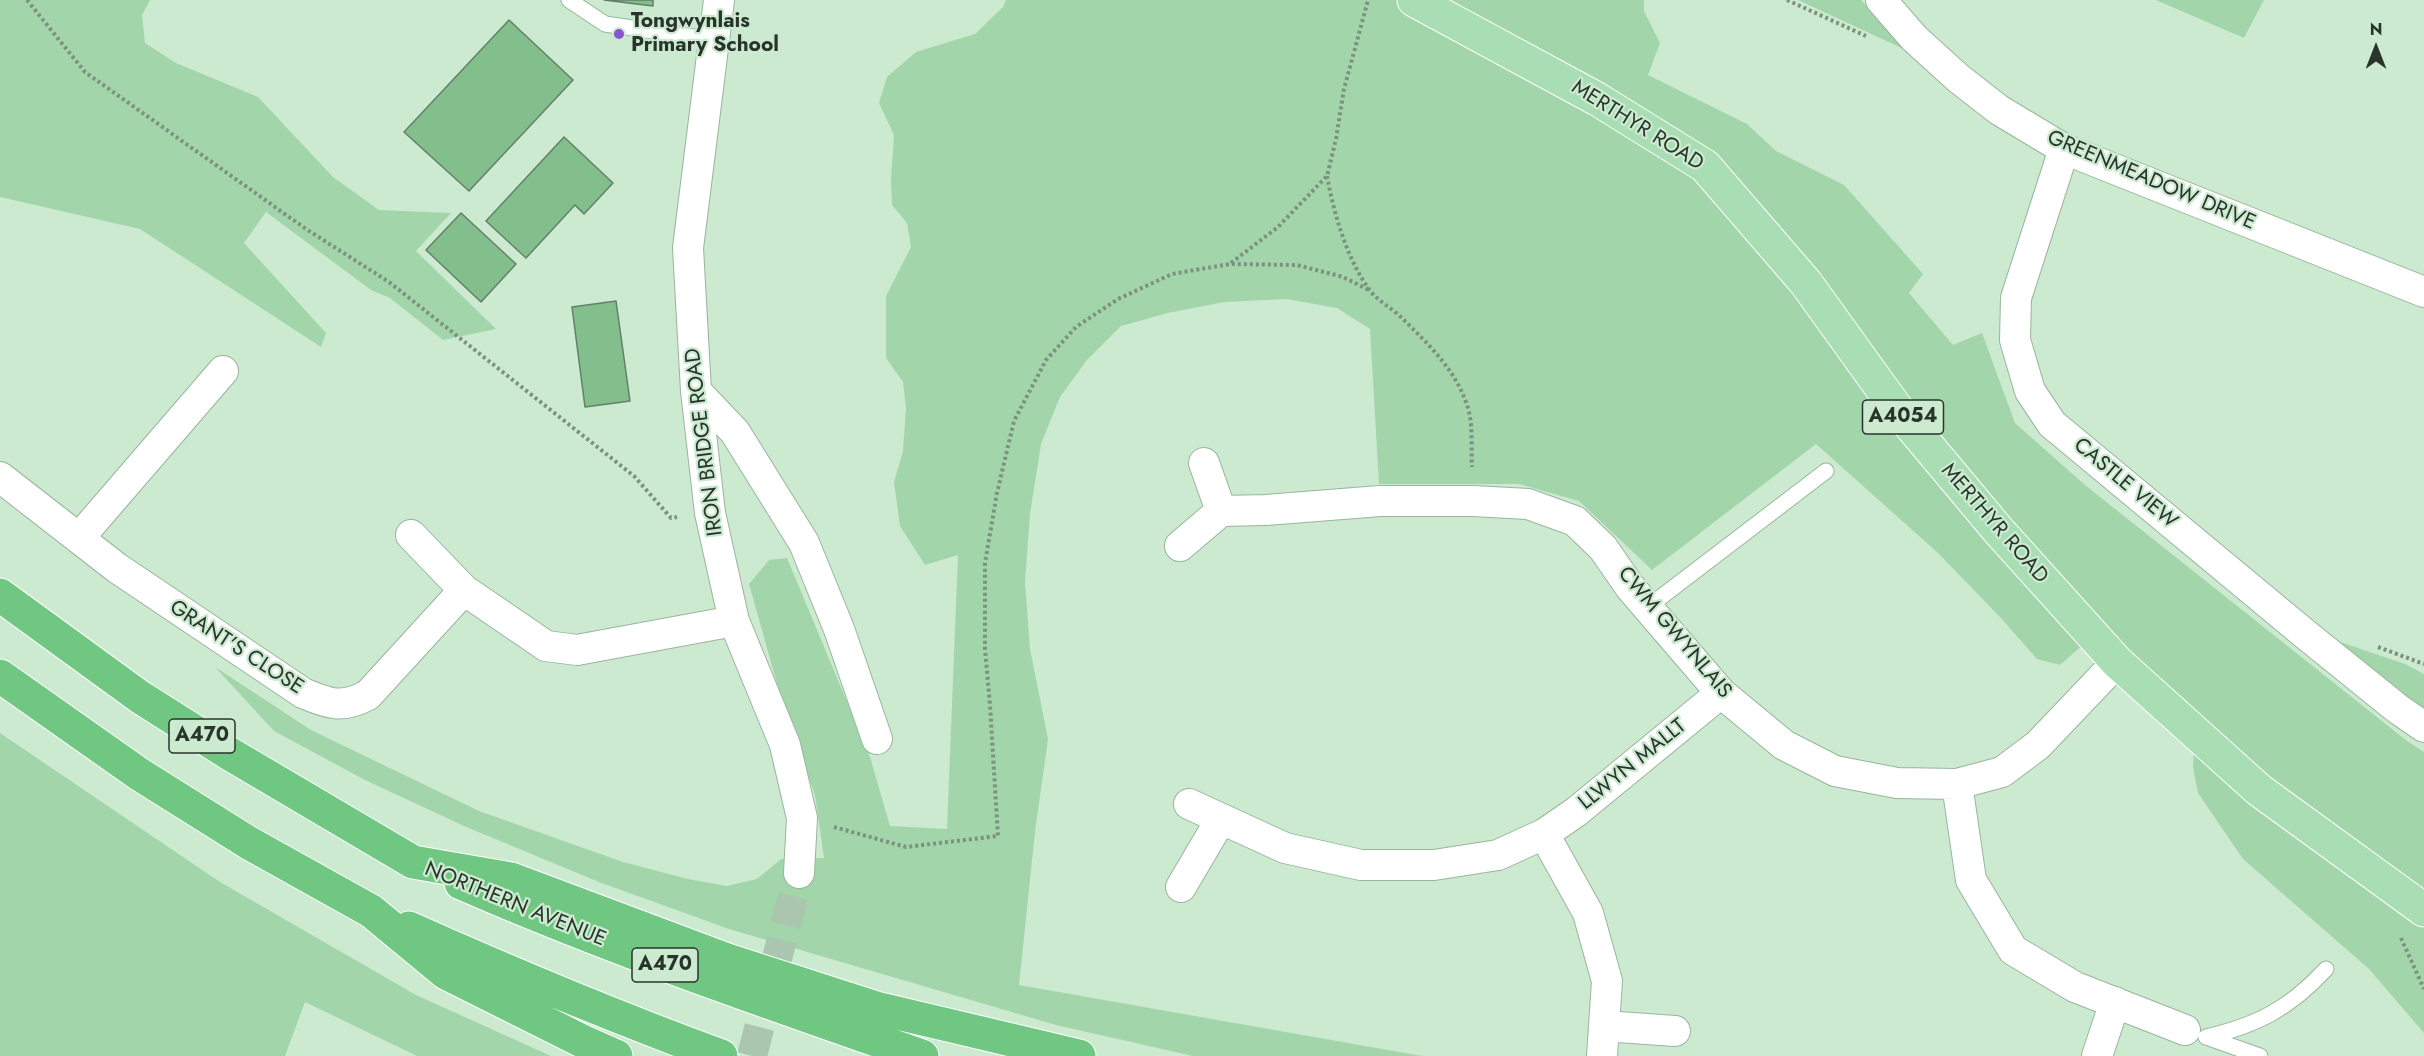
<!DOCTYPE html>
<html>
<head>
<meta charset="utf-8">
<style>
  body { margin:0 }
  #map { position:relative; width:2424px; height:1056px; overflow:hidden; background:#ccead0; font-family:Jost,sans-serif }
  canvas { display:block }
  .north { position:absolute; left:2346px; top:18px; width:60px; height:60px; -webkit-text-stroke:4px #ccead0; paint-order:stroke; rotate:0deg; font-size:16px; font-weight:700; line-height:24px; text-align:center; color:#29342b }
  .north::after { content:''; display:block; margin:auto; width:21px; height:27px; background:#29342b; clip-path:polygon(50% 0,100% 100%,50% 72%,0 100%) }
</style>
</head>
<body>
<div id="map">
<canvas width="2424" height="1056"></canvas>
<div class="north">N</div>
</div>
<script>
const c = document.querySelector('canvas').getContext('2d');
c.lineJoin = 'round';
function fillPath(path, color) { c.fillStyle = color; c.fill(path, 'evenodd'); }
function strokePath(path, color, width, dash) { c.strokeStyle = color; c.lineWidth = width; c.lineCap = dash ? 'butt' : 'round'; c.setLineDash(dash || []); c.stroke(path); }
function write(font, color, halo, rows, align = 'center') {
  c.font = font + ' Jost,sans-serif'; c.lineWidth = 4.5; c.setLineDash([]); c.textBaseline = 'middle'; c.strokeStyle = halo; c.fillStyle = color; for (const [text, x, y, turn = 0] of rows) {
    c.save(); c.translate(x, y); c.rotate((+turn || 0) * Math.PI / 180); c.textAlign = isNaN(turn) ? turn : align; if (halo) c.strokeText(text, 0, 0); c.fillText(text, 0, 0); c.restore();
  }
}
fillPath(new Path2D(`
  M0,0H150L142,15L145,43L176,63L258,97L333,177L379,210L451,213L416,251L496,329L443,340L390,298L371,290L266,212L244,243L326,333L321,347L140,229L0,197Z
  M1006,0H1644V11L1660,43L1648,75L1747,124L1776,151L1844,185L1923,274L1909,293L1953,345L1982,333L2015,423L2085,485L2407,741L2424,752V1033L2369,969L2243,859L2198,793L2193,767L2195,733L2093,636L2060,665L2037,659L2000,617L1937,552L1816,444L1652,570L1579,501L1519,484H1379L1370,329L1337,308L1286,299L1224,302L1168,313L1121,326L1087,360L1060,397L1041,444L1030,514L1025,582L1030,649L1048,739L1035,832L1019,985L1422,1056H1193L1056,1025L729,929L599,882L464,826L365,780L274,731L215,667L311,730L479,811L623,862L688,879L727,886L757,879L781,859L824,858L815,795L781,698L749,584L769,560L787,558L870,757L890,826L947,829L958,555L925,565L900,526L894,482L903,451L906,408L903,382L886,358V296L911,247L907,223L892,205L891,180L894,135L879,103L887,77L916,52L975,34L1003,7Z
  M1798,0H1861L1910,52Z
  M2156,0H2264L2244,38Z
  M2337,641L2405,664L2424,674V712Z
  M0,733L220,882L416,995L551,1056H417L305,1002L285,1056H0Z`), '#a2d6aa');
const building = new Path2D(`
  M604,0H653V6Z
  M509,20L573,80L469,191L404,132Z
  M564,137L613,183L584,214L575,205L526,258L486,221Z
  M461,213L516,264L481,302L426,250Z
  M616,301L630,401L585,407L572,307Z`);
fillPath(building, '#82bf8d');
strokePath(building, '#647f68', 1.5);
strokePath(new Path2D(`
  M752,1056L799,873`), '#abc6af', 30, [30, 15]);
const lane = new Path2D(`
  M569,0L605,24L714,40
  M1648,607L1826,471
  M2206,1037C2258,1025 2290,1008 2326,969
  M2206,1037L2260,1056`);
const street = new Path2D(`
  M719,0L688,248L696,391L710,513L734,621L785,745L802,818L799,873
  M1881,0L1914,38L1958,78L1999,110L2064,149L2424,292
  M2064,149L2016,298L2015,340L2030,391L2052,424L2305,634L2398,709L2424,727
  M696,391L735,432L804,543L839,629L877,739
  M1204,463L1221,511
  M0,477L117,568L303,693C329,704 342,709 368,695L464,590
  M411,535L464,590L546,646L577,650L734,621
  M79,538L223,371
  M1180,546L1221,511L1266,510L1380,501H1473L1528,504L1575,521L1603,548L1630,587L1721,693L1784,745L1835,771L1897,783L1957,784L2002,772L2038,745L2117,662
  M1957,784L1971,880L2013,950L2075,987L2185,1030
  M1189,804L1285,848L1361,865H1434L1498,855L1544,834L1576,812L1721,693
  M1544,834L1588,913L1607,981L1602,1056
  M1181,887L1221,819
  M1604,1026L1675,1031
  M2097,1056L2115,1002`);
const primary = new Path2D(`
  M1414,0L1597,99L1705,166L1806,283L1896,408L1998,530L2117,662L2259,790L2424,910`);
const highway = new Path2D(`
  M0,595L140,697L230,754L413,862L511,879L727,960L876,1008L1079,1056
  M0,676L139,774L249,843L371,911L446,973L582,1041L616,1056
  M461,883C612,949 767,1002 922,1056
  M409,928C512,974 615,1017 721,1056`);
strokePath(lane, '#99b59d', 17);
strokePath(street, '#99b59d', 32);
strokePath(primary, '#fff', 35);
strokePath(highway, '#fff', 35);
strokePath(new Path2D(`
  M27,0L85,72L306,229L389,282L634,476L671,518L677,517
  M1787,0L1866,36
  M1327,176C1334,214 1346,256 1368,288C1376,300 1392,308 1403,319C1430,346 1459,373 1469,412C1473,428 1471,449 1472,467
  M1231,263L1278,227L1327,176L1336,139L1344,89L1368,0
  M2378,647L2424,664
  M834,827L906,847L998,836L990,705L985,649V563L997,493L1014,421L1046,360L1076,327L1118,299L1172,274L1230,264L1297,265L1343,277L1369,290
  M2401,938L2424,989`), '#7c917f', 4, [3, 3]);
strokePath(lane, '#fff', 15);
strokePath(street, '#fff', 30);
strokePath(primary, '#a9ddb4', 33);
strokePath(highway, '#70c782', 33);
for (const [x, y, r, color] of [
  [619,34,6,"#8656ce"]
]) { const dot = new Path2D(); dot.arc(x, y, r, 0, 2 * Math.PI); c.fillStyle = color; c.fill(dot); strokePath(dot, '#ccead0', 2); }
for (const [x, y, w] of [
  [1903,417,81],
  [202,736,66],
  [665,965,66]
]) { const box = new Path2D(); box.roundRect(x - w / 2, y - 17, w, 34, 4.5); c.fillStyle = '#ccead0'; c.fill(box); strokePath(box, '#29342b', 1.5); }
write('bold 20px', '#29342b', null, [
  ["A4054",1903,417],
  ["A470",202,736],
  ["A470",665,965]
]);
write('bold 21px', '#29342b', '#ccead0', [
  ["Tongwynlais",631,22],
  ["Primary School",631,46]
], 'left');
write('21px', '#29342b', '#ccead0', [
  ["MERTHYR ROAD",1637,126,32],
  ["GREENMEADOW DRIVE",2151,181,23],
  ["IRON BRIDGE ROAD",705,442,-97],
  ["CASTLE VIEW",2125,484,40],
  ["MERTHYR ROAD",1994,524,49],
  ["CWM GWYNLAIS",1674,633,50],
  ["GRANT'S CLOSE",236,648,33],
  ["LLWYN MALLT",1633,765,-39],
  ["NORTHERN AVENUE",515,905,22]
]);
</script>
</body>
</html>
